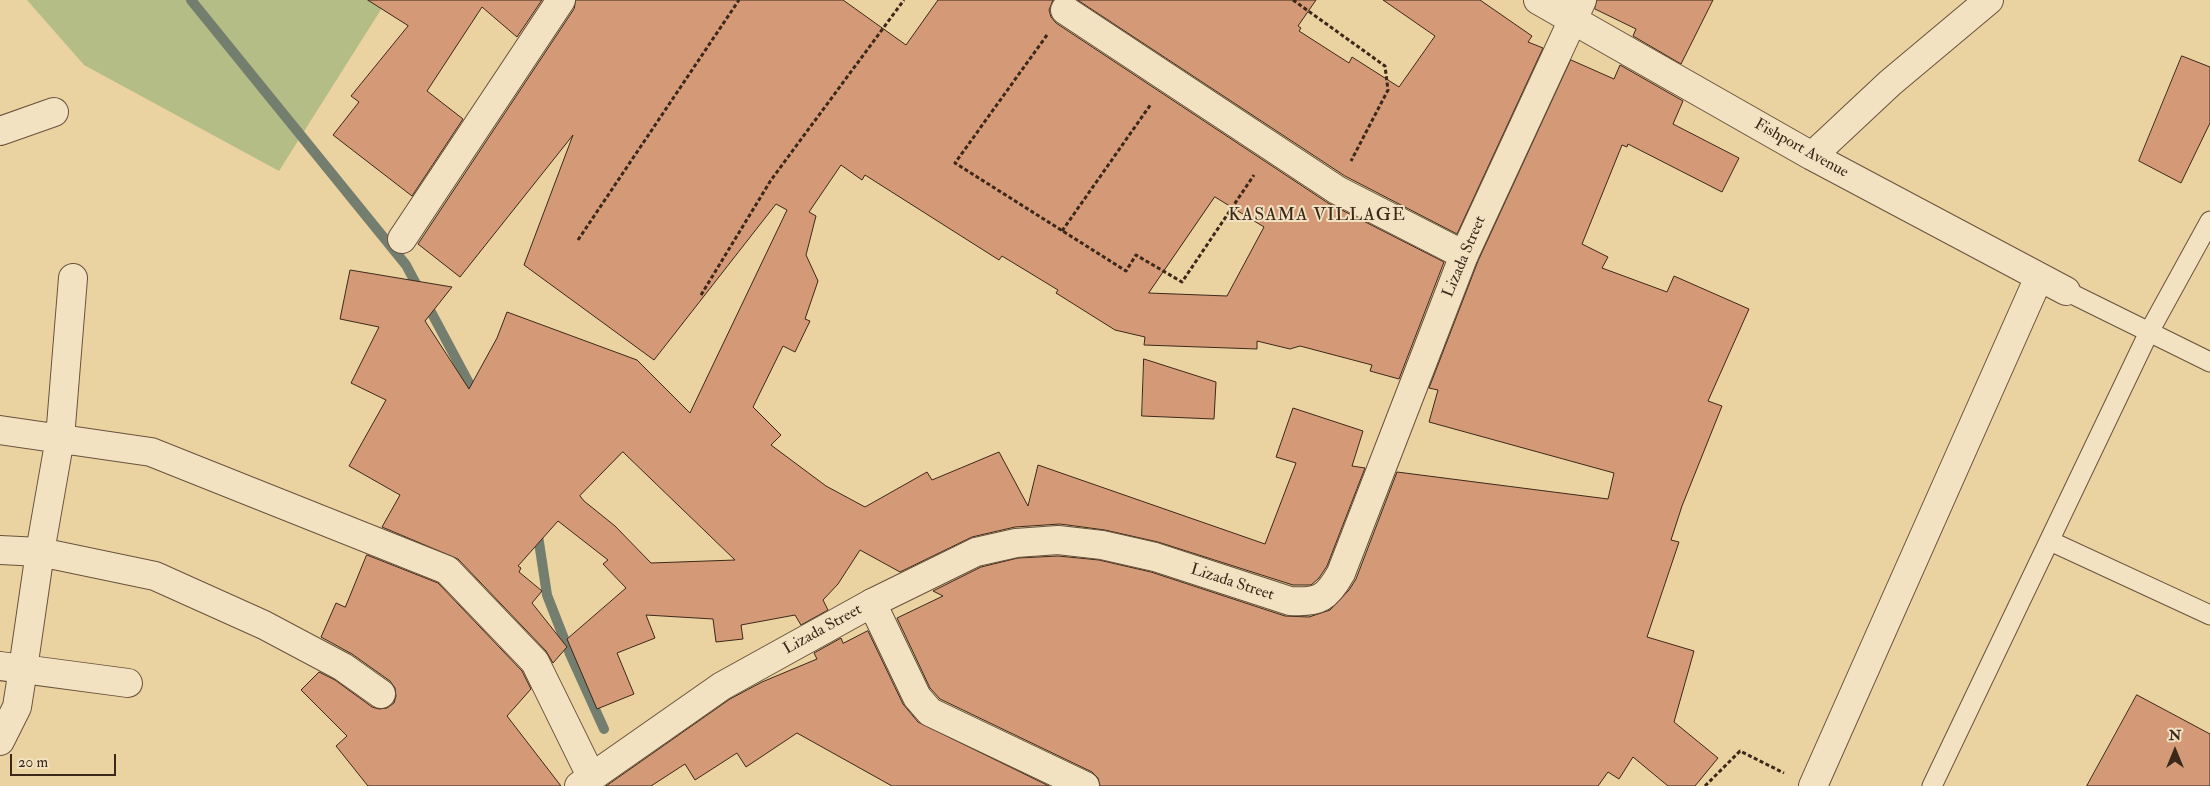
<!DOCTYPE html>
<html>
<head>
<meta charset="utf-8">
<style>
  body { margin:0 }
  #map { position:relative; width:2210px; height:786px; overflow:hidden; background:#ebd2a1; font-family:"IM FELL Double Pica",serif }
  canvas { display:block }
  .north { position:absolute; left:2150px; top:726px; width:50px; height:50px; -webkit-text-stroke:4px #f2e2c2; paint-order:stroke; rotate:0deg; font-size:14px; font-weight:700; line-height:20px; text-align:center; color:#3c281a }
  .north::after { content:''; display:block; margin:auto; width:18px; height:22px; background:#3c281a; clip-path:polygon(50% 0,100% 100%,50% 72%,0 100%) }
  .scale { position:absolute; left:10px; top:754px; width:106px; height:22px; box-sizing:border-box; border:2px solid #3c281a; border-top:0; padding-left:6px; font-size:15px; line-height:18px; white-space:nowrap; color:#3c281a; -webkit-text-stroke:4px #f2e2c2; paint-order:stroke }
</style>
</head>
<body>
<div id="map">
<canvas width="2210" height="786"></canvas>
<div class="north">N</div>
<div class="scale">20 m</div>
</div>
<script>
const c = document.querySelector('canvas').getContext('2d');
c.lineJoin = 'round';
function fillPath(path, color) { c.fillStyle = color; c.fill(path, 'evenodd'); }
function strokePath(path, color, width, dash) { c.strokeStyle = color; c.lineWidth = width; c.lineCap = dash ? 'butt' : 'round'; c.setLineDash(dash || []); c.stroke(path); }
function write(font, color, halo, rows, align = 'center') {
  c.font = font + ' "IM FELL Double Pica",serif'; c.lineWidth = 4; c.setLineDash([]); c.textBaseline = 'middle'; c.strokeStyle = halo; c.fillStyle = color; for (const [text, x, y, turn = 0] of rows) {
    c.save(); c.translate(x, y); c.rotate((+turn || 0) * Math.PI / 180); c.textAlign = isNaN(turn) ? turn : align; if (halo) c.strokeText(text, 0, 0); c.fillText(text, 0, 0); c.restore();
  }
}
fillPath(new Path2D(`
  M27,0H387L279,171L84,65Z`), '#b5bd87');
strokePath(new Path2D(`
  M191,0L406,265L477,398
  M537,529L547,595L570,654L604,729`), '#737e6f', 10);
const building = new Path2D(`
  M368,0H542L517,37L482,7L427,91L463,119L412,196L333,135L359,102L351,96L408,26Z
  M576,0H843L906,45L938,0H1053L1049,10L1051,17L1056,23L1328,203L1444,262L1399,379L1370,371L1372,365L1300,346L1290,349L1257,341V349L1144,345L1145,337L1115,330L1056,293L1058,290L1002,256L999,260L865,175L862,180L841,165L809,212L816,216L806,255L818,281L805,319L810,321L795,352L783,346L753,407L781,435L771,445L826,486L865,507L927,472L932,480L999,452L1028,506L1038,465L1265,544L1296,463L1276,457L1293,408L1363,431L1352,466L1365,468L1327,566L1319,578L1311,585H1293L1158,542L1105,530L1060,524L1015,527L972,537L900,572L860,550L838,584L823,600L828,610L801,625L795,615L741,625L743,639L716,642L713,619L646,615L655,638L617,653L634,694L597,709L567,639L626,588L603,564L608,560L558,521L518,566L521,568L519,572L542,591L532,603L567,647L553,663L546,651L458,559L382,527L400,495L349,466L386,400L351,383L379,327L340,319L350,270L452,287L425,321L469,389L497,338L507,312L637,360L690,413L787,210L776,204L654,360L524,265L573,135L460,277L418,244L574,9ZM1215,197L1264,227L1227,296L1149,293ZM623,452L735,560L651,563L615,526L584,501L580,496Z
  M1078,0H1316L1298,26L1301,28L1299,31L1349,63L1352,57L1399,87L1435,36L1383,0H1480L1532,36L1528,42L1543,48L1457,234L1345,176Z
  M1597,0H1713L1681,64L1633,36L1636,29L1595,9Z
  M2182,56L2210,67V123L2181,183L2139,161Z
  M1571,60L1614,79L1620,65L1683,101L1673,124L1739,158L1722,192L1628,144L1627,147L1622,145L1582,244L1608,257L1602,268L1667,292L1674,276L1749,309L1708,401L1722,406L1682,506L1671,540L1679,542L1647,637L1694,651L1674,722L1718,758L1695,786H1668L1633,757L1619,779L1608,772L1598,786H1100L1098,778L1092,772L940,699L930,688L897,618L943,596L933,591L981,567L1018,558L1058,556L1099,560L1151,572L1285,616L1309,617L1330,610L1349,590L1356,579L1397,472L1608,499L1614,473L1429,422L1438,390L1429,388L1478,261Z
  M1144,359L1216,382L1214,419L1142,416Z
  M367,555L438,583L522,671L531,689L507,716L561,786H368L336,746L347,736L301,690L319,672L335,680L372,707L379,709L387,708L394,703L396,696L395,688L390,681L352,654L321,637L336,603L345,607Z
  M868,631L903,704L918,722L1049,786H892L797,733L746,767L737,753L695,780L685,764L651,786H606L730,699L762,682L817,659L814,653L841,638L843,643Z
  M2137,695L2210,734V786H2087Z`);
fillPath(building, '#d49977');
strokePath(building, '#3c281a', 1);
const service = new Path2D(`
  M2066,291L2210,362
  M2050,541L2210,615
  M1932,786L2149,332L2210,221`);
const minor = new Path2D(`
  M1065,10L1337,190L1464,255
  M1573,20L1812,156L2066,291
  M0,131L54,112
  M1812,156L1890,83L1989,0
  M402,239L561,0
  M0,430L151,452L447,570L535,662L591,776
  M0,550L40,552L155,576L264,625L343,667L381,694
  M872,603L917,697L930,712L1085,786
  M0,666L128,683
  M0,741L17,707L23,669L40,552L60,438L73,278
  M1813,786L2039,277`);
const tertiary = new Path2D(`
  M1538,0L1573,20
  M579,786L722,686L872,603L976,552L1016,543L1058,540L1102,545L1155,557L1290,601C1319,603 1327,598 1341,573L1464,255L1582,0`);
strokePath(service, '#68523c', 21);
strokePath(minor, '#68523c', 30);
strokePath(tertiary, '#68523c', 30);
strokePath(new Path2D(`
  M1293,0L1385,66L1388,90L1351,161
  M1047,35L955,163L1126,271L1136,255L1182,282L1254,175
  M1062,231L1151,104
  M578,240L739,0
  M701,295L771,180L904,0
  M1705,786L1740,751L1784,773`), '#3c281a', 3, [4, 2.5]);
strokePath(service, '#f2e2c2', 19);
strokePath(minor, '#f2e2c2', 28);
strokePath(tertiary, '#f2e2c2', 28);
write('16px', '#3c281a', '#f2e2c2', [
  ["Fishport Avenue",1801,149,29],
  ["Lizada Street",1465,257,-67],
  ["Lizada Street",1232,583,18],
  ["Lizada Street",823,630,-29]
]);
c.letterSpacing = '1px';
write('18px', '#3c281a', '#f2e2c2', [
  ["KASAMA VILLAGE",1317,216]
]);
c.letterSpacing = '0px';
</script>
</body>
</html>
